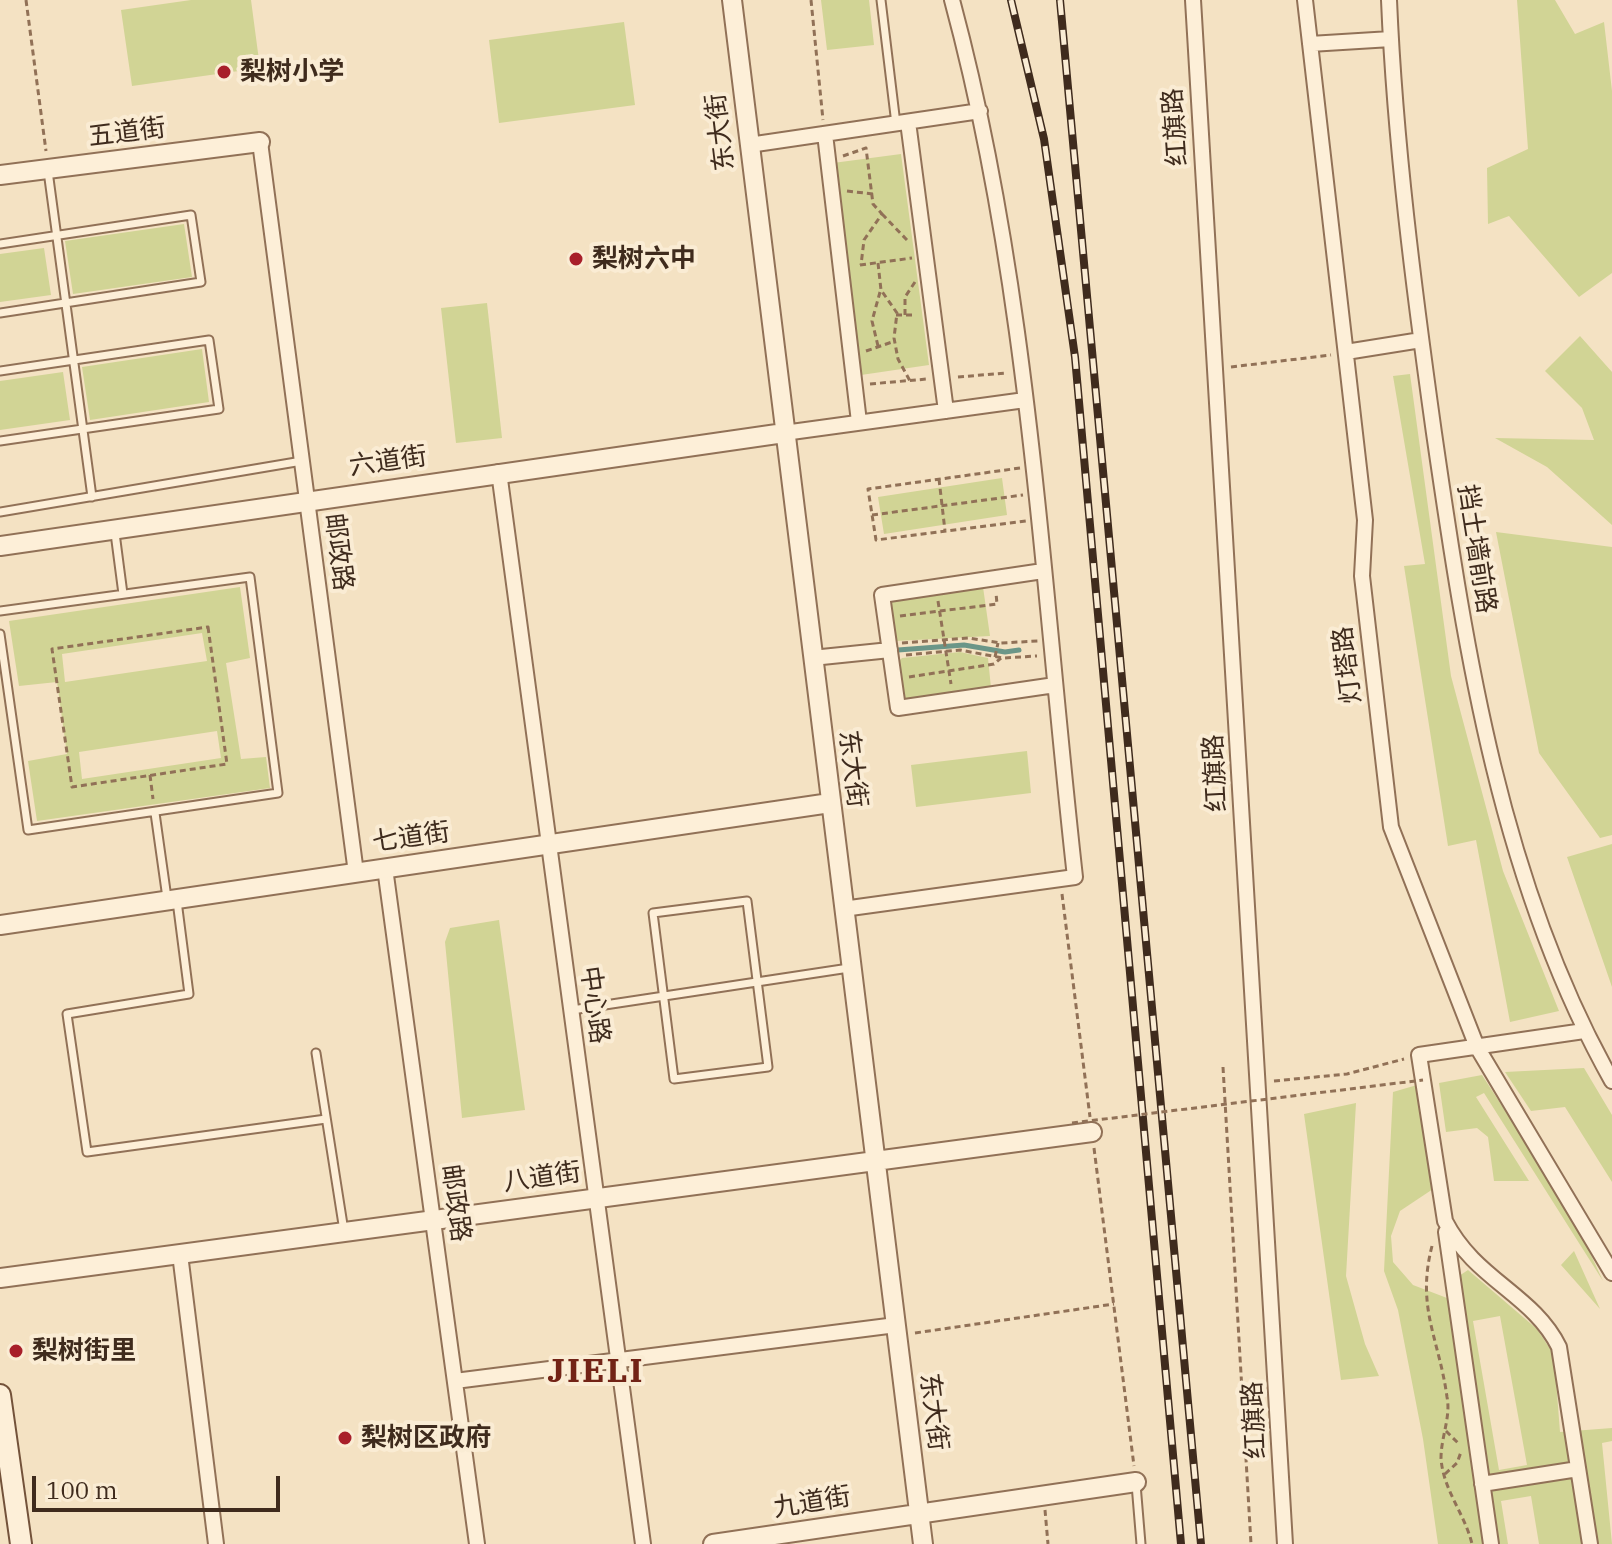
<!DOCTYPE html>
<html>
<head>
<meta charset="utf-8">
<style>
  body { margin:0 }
  #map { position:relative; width:1612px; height:1544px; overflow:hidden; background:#f4e2c3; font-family:"IBM Plex Serif",serif }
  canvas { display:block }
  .scale { position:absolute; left:32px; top:1476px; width:248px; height:36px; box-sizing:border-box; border:4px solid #3f2b1d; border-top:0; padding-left:10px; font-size:24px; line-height:28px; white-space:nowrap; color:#3f2b1d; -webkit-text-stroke:6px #faecd4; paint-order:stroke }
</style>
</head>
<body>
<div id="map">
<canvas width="1612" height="1544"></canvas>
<div class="scale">100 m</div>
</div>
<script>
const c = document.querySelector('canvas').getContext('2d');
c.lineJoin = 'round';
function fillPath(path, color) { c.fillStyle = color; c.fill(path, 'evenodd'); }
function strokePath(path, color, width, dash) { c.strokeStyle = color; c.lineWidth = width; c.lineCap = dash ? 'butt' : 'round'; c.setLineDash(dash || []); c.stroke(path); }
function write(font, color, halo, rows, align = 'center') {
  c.font = font + ' "IBM Plex Serif","Noto Sans SC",serif'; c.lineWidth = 8; c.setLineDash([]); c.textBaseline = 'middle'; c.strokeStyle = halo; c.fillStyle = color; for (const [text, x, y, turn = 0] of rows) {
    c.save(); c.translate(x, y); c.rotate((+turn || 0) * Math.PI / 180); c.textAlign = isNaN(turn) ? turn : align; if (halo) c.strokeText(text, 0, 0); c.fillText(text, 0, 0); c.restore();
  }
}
fillPath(new Path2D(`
  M191,0H251L260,68L132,86L121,10Z
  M821,0H869L874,45L827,50Z
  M1517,0H1555L1575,34L1604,22L1612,91V273L1579,297L1509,216L1488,224L1487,168L1528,149Z
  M624,22L635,105L499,123L489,40Z
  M901,154L929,365L861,375L833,163Z
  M184,224L192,277L73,294L65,241Z
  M44,248L51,295L0,302V254Z
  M487,303L502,438L456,443L441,308Z
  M1580,336L1612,372V525L1547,467L1495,438L1594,440L1582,408L1545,371Z
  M202,349L209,402L90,420L82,367Z
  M63,372L70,420L0,430V381Z
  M1410,374L1451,676L1503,871L1559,1011L1510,1022L1476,840L1448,846L1404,566L1425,564L1393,376Z
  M1002,478L1007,515L884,534L878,497Z
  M1496,532L1612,547V835L1600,838L1539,753Z
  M240,587L250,658L226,663L241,759L266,757L270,788L37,821L28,761L67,754L57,682L19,686L9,621ZM202,633L207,661L65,682L62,654ZM217,731L221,758L82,779L79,752Z
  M983,587L990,636L896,641L890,600Z
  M960,652L988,658L991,688L904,700L898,662L902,658Z
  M1027,751L1031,793L916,807L911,765Z
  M1612,844V987L1567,857Z
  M499,920L525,1110L462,1118L445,942L450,928Z
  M1584,1068L1612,1115V1182L1565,1107L1531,1111L1505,1072Z
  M1482,1075L1572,1214L1603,1281L1484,1093L1476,1097L1529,1181H1494L1488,1137L1477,1128L1446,1132L1439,1083Z
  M1417,1085L1433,1189L1400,1211L1391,1236L1393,1262L1413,1285L1447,1298L1456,1278L1468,1270L1537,1329L1554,1355L1560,1432L1612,1428V1441L1602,1443L1612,1544H1539L1531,1496L1501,1501L1508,1544H1438L1423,1439L1398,1310L1384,1271L1393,1092ZM1500,1316L1527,1465L1499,1470L1473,1321Z
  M1356,1103L1346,1276L1365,1344L1379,1376L1341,1380L1304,1114Z
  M1574,1251L1600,1309L1561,1265Z`), '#d1d495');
strokePath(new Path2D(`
  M898,650L964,645L1005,652L1019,650`), '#6b9688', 5);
const service = new Path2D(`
  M881,0L896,124
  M48,171L92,497
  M0,244L191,215L201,282L0,313
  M0,371L209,340L219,409L0,441
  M0,512L302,461
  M115,533L123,594
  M0,611L250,577L278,793L28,830L0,634
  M155,813L167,898
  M177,901L189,994L67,1014L87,1152L326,1119
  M747,901L768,1067L674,1079L653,913Z
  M572,1010L849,968
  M316,1053L344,1231
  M1136,1484L1141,1544`);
const minor = new Path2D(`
  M1193,0L1285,1544
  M1305,0L1365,520L1362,576L1391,827L1477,1047L1612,1273
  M1389,0C1395,144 1414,290 1434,433C1466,654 1501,884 1612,1081
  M1310,44L1391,39
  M908,122L946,411
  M825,134L859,422
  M260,142L356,873
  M749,145L980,111
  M1346,352L1421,340
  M784,433L1025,400
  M499,472L643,1544
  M1043,571L882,595L898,708L1055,685
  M812,658L890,650
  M385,868L477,1544
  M843,909L1075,877C1042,584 1029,285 952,0
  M1584,1031L1419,1055L1445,1221C1475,1280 1533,1294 1559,1347L1590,1544
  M1446,1232L1491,1544
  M180,1254L216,1544
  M455,1381L896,1325
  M1482,1484L1578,1469`);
const tertiary = new Path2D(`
  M732,0L923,1544
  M0,175L260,142
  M0,546L784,433
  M0,925L830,803
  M0,1278L1092,1132
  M713,1544L1136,1482`);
const secondary = new Path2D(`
  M0,1395L21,1544`);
strokePath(service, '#917157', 11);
strokePath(minor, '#917157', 18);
strokePath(tertiary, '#917157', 22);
strokePath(secondary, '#73523a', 24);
strokePath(new Path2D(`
  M26,0L46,151
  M811,0L823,120
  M843,156L866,148L873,204L882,214L864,240L861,265
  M847,191L873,194
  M882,214L907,240
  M878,263L881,290L897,313L894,338L898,359L910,381
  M860,265L912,258
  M896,315H916
  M905,315V297L915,282
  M878,346L872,321L880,292
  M866,351L895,341
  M1231,367L1331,355
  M958,377L1006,373
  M870,384L927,379
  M1020,468L868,489L876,540L1026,521
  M939,479L945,531
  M872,515L1023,495
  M938,601L951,684
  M900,616L997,604L996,593
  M208,627L227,764L72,787L52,649Z
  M902,643L968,638L1001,643L1038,641
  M906,655L960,650L1003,658L1037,656
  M995,657L998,643
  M909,677L994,664L1001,658
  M150,775L153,799
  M1062,894L1090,1117
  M1223,1067L1251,1544
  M1274,1081L1347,1074L1404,1059
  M1094,1148L1134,1466
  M1432,1246C1416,1308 1439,1338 1447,1397C1451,1417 1441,1437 1441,1458C1443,1490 1465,1514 1472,1544
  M915,1333L1114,1304
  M1446,1431L1460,1445
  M1445,1474L1457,1463L1461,1452
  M1045,1510L1048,1544`), '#917157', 3, [6, 4]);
strokePath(service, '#fdefd8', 7);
strokePath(minor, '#fdefd8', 14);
strokePath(tertiary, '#fdefd8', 18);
strokePath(secondary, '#fdefd8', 20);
const rail = new Path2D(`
  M1011,0L1044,139L1075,357L1181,1544
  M1060,0L1201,1544`);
strokePath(rail, '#3f2b1d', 8);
strokePath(rail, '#faecd4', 5, [15]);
strokePath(new Path2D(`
  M1072,1123L1423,1080`), '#917157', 3, [6, 4]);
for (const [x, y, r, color] of [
  [224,72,8,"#a81f2a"],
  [576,259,8,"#a81f2a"],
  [16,1351,8,"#a81f2a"],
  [345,1438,8,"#a81f2a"]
]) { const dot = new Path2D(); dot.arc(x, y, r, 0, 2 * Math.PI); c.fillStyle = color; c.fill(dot); strokePath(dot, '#faecd4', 3); }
write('bold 26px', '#3f2b1d', '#faecd4', [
  ["梨树小学",240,72],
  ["梨树六中",592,259],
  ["梨树街里",32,1351],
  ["梨树区政府",361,1438]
], 'left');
write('26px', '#3f2b1d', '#faecd4', [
  ["红旗路",1176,127,-94],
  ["东大街",721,132,-97],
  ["五道街",127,133,-7],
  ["六道街",388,462,-8],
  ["挡土墙前路",1476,549,81],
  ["邮政路",338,552,83],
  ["灯塔路",1348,665,-97],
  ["东大街",852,769,83],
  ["红旗路",1216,773,-93],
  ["七道街",411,838,-8],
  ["中心路",594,1005,82],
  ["八道街",542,1178,-8],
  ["邮政路",455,1203,82],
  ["东大街",933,1412,83],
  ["红旗路",1255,1420,-93],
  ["九道街",812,1503,-9]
]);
c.letterSpacing = '2px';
write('bold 34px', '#722316', '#faecd4', [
  ["JIELI",596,1372]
]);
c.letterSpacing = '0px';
</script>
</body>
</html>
